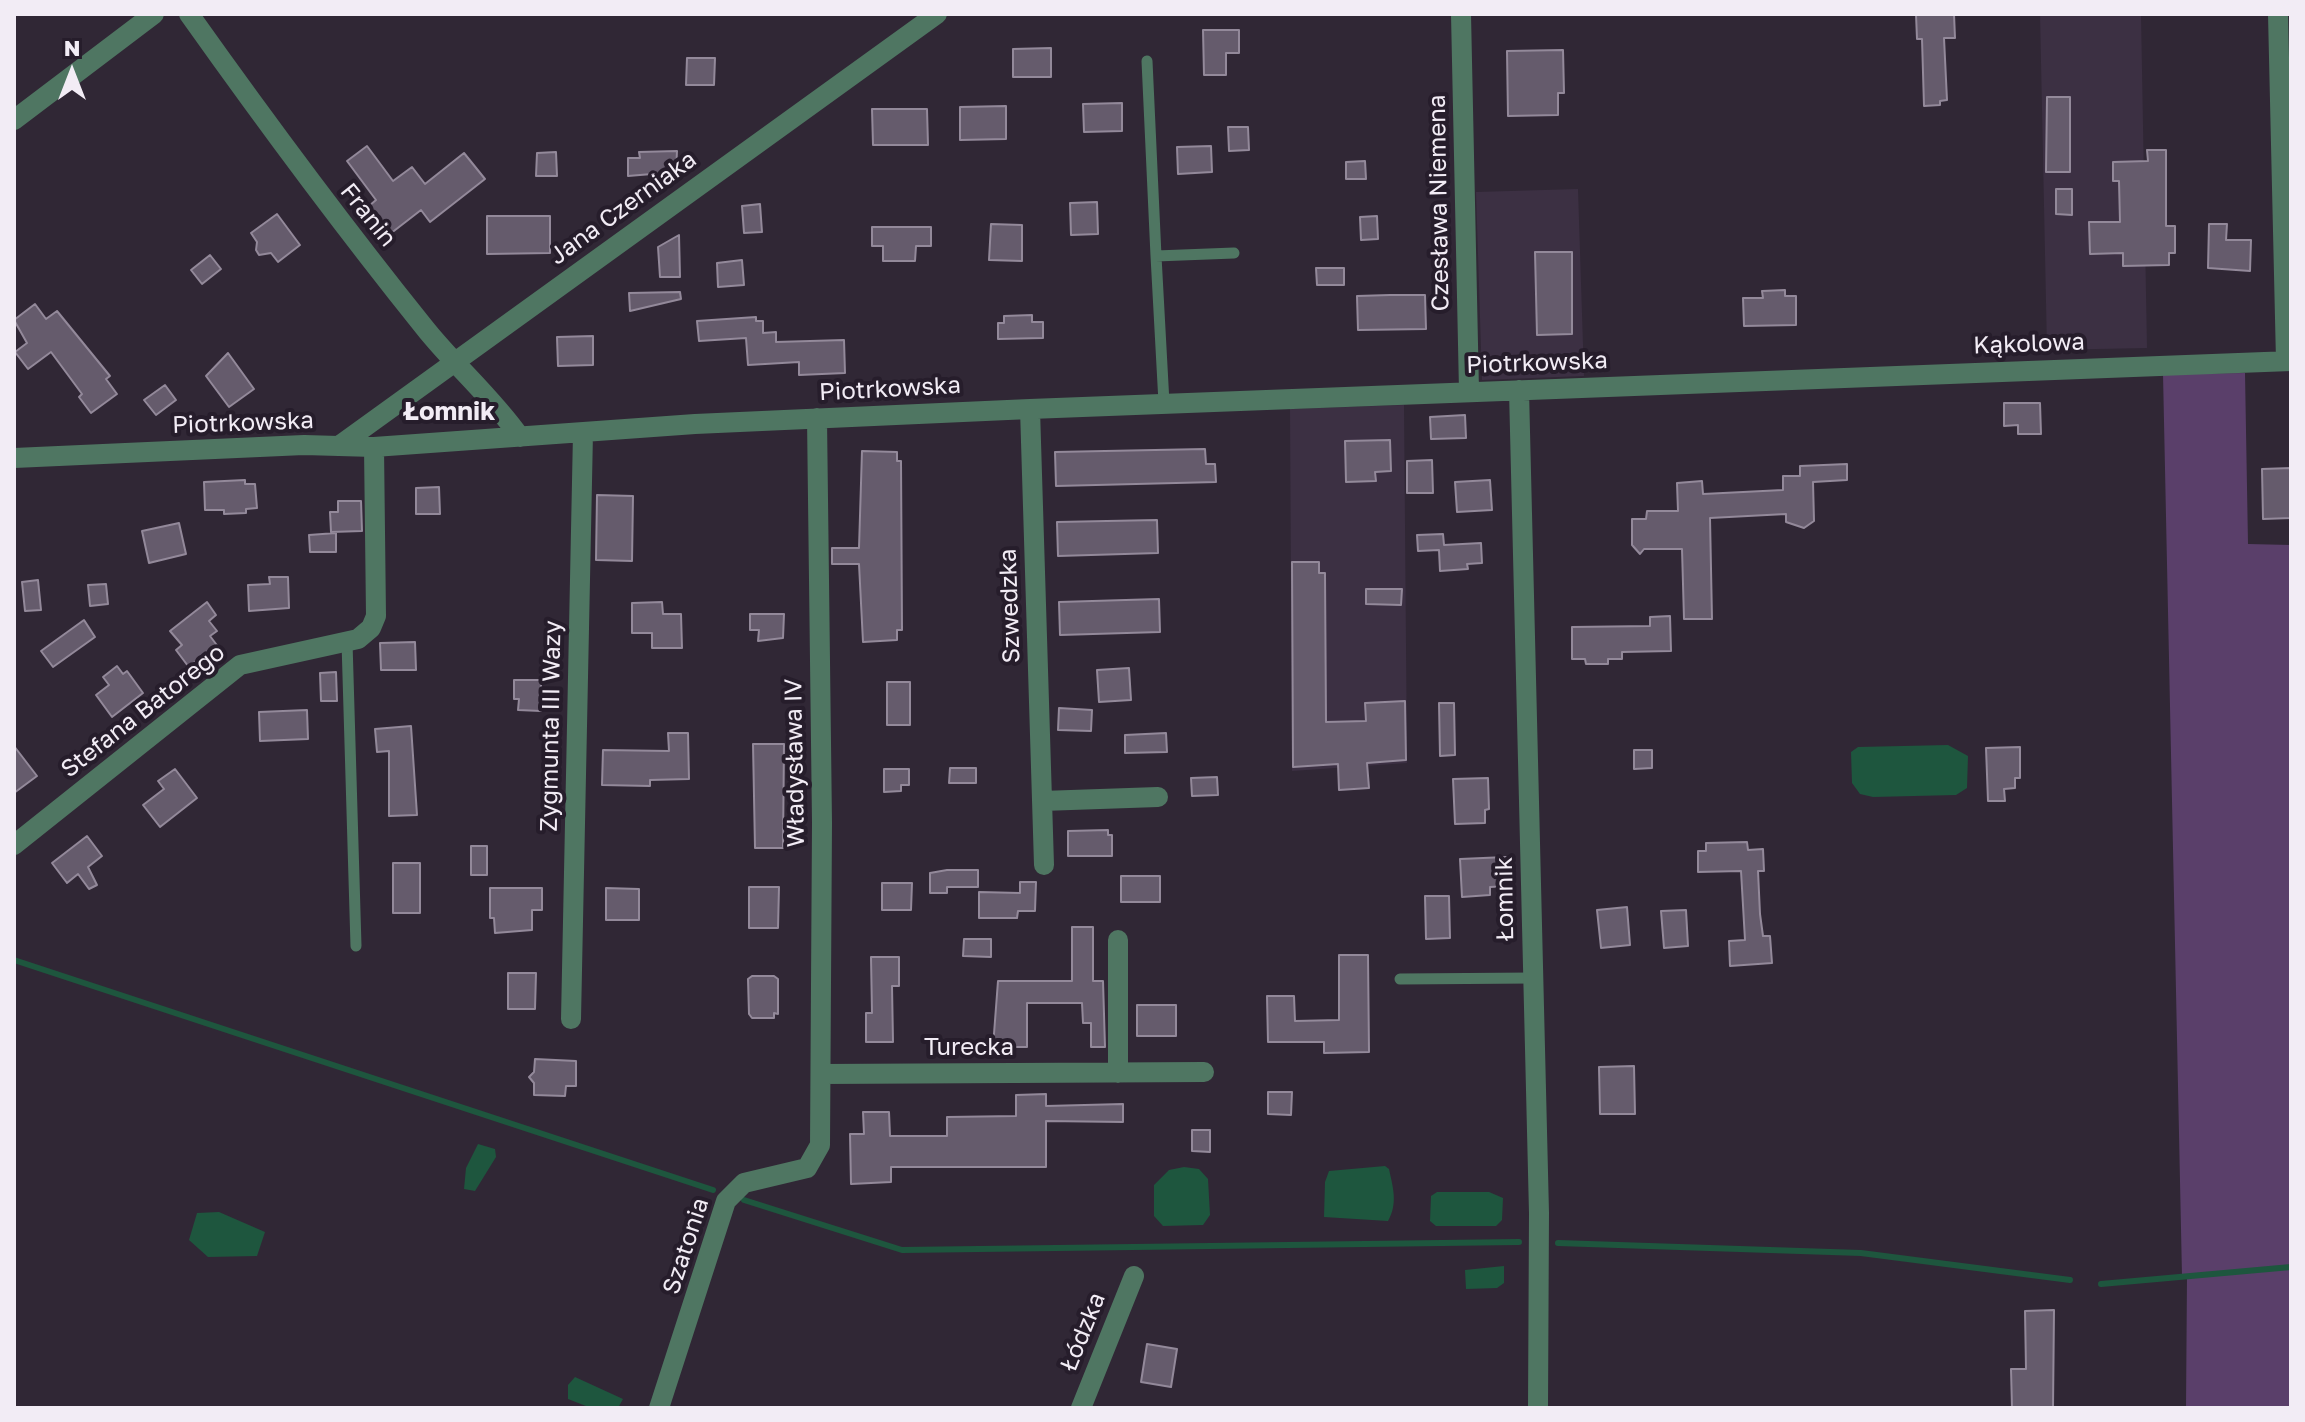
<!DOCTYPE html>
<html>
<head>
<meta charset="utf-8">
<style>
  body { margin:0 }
  #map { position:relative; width:2305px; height:1422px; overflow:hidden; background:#302735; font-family:"Golos Text",sans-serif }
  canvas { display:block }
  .frame { position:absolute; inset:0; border:16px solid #f2ecf5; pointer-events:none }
  .north { position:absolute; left:32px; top:32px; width:80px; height:80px; -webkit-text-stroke:6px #261d2b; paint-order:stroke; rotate:0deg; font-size:22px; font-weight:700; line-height:32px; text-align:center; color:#f2ecf5 }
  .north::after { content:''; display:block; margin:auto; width:28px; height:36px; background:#f2ecf5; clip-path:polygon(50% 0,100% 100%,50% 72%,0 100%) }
</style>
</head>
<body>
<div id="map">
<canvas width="2305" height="1422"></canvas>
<div class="frame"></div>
<div class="north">N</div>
</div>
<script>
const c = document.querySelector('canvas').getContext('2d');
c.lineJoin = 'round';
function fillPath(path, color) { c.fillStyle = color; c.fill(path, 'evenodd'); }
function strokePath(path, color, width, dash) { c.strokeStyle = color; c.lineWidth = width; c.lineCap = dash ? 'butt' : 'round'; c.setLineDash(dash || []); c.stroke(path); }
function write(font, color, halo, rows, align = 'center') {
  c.font = font + ' "Golos Text",sans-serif'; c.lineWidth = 8; c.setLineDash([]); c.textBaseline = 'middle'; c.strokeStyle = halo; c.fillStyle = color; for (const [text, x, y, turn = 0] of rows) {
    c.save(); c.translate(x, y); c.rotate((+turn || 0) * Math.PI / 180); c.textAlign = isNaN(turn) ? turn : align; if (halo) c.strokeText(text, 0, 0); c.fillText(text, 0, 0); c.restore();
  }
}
fillPath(new Path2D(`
  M2040,14H2141L2147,348L2047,350Z
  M1578,189L1584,376L1482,380L1476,192Z
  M1404,405L1407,763L1292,771L1290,409Z`), '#3c3043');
fillPath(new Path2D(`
  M2245,373L2248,544L2291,545V1408H2186L2187,1276H2182L2163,374Z`), '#5a3f6a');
fillPath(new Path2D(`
  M1948,745L1968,756L1967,788L1956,795L1873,797L1860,794L1852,783L1851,752L1858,747Z
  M478,1144L495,1149L496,1157L475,1191L464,1189L466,1168Z
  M1385,1166L1389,1169C1393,1188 1398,1203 1388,1221L1324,1217L1325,1182L1329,1171Z
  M1184,1167L1199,1169L1208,1179L1210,1215L1203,1225L1163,1226L1154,1216V1185L1169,1170Z
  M1437,1192H1489L1503,1198L1502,1220L1496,1226H1436L1430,1221L1431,1196Z
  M219,1212L265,1232L257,1256L208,1257L189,1240L197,1213Z
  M1504,1266V1283L1497,1288L1466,1289L1465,1270Z
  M575,1377L623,1399L618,1408H591L568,1399V1385Z`), '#1e563e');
strokePath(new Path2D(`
  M14,960L713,1190
  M744,1200L902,1250L1519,1242
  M1558,1243L1861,1253L2070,1280
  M2101,1284L2291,1267`), '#1e563e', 6);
const building = new Path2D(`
  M1916,14H1954L1955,38H1944L1947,100L1940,101V105L1924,106L1922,39H1917Z
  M1203,30H1239V53H1226V75H1204Z
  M1051,48V77H1013V49Z
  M1563,50L1564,93H1558V115L1508,116L1507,51Z
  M687,58H715L714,85H686Z
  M2047,97H2070V172H2046Z
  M1122,103V131L1084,132L1083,104Z
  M1006,106V139L960,140V107Z
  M872,109H927L928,145H873Z
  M1228,127H1248L1249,150L1229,151Z
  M367,146L393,181L412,167L425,184L464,153L485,179L430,222L421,210L390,234L369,206L376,200L347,161Z
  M1211,146L1212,172L1178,174L1177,147Z
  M2147,150H2166V226H2175V253H2169V265L2123,266V253L2090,254L2089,222H2120L2119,181H2113V162L2148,161Z
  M677,151L676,172L628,176V158H640L639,152Z
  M556,152L557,176H536L537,153Z
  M1365,161L1366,179H1346V162Z
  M2056,189H2072V215L2056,214Z
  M1097,202L1098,234L1071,235L1070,203Z
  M760,204L762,232L744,233L742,206Z
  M277,214L300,245L278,262L271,253L259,255L256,250L257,242L251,233Z
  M487,216H550V253L487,254Z
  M1377,216L1378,239L1361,240L1360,217Z
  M991,224L1022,225V261L989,260Z
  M2209,224H2227L2226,240H2251L2250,271L2208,268Z
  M872,227H931V246H916L915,261H883V246H872Z
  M679,235L680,277H660L658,247Z
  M1535,252H1572V334L1537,335Z
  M210,255L221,269L202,284L191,270Z
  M742,260L744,285L718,287L717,263Z
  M1316,268H1344V285H1317Z
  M1785,290V296H1796V325L1744,326L1743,298H1763L1762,291Z
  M680,292L681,299L630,311L629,293Z
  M1390,295H1425L1426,329L1358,330L1357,296Z
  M35,304L46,319L57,311L110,376L106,379L117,394L91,413L79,397L82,394L51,352L28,369L15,352L27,343L14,320Z
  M1032,315V322H1043V338L998,339V323H1004V316Z
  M756,317V321H763V333L776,332V342L844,340L845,373L799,375V362L748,365L746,338L699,341L697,321Z
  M593,336V365L558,366L557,337Z
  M228,353L254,389L229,407L206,376Z
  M165,385L176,400L156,415L144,400Z
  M2004,403H2040L2041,434H2018V425L2004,426Z
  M1465,415L1466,438L1431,439L1430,417Z
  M1390,440L1391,471L1375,472L1376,481L1346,482L1345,441Z
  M1205,449L1206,464H1215L1216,482L1056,486L1055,452Z
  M862,451L897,452V461H901L902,630H897V640L863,642L859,564H832V548H859Z
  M1432,460L1433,493H1407V461Z
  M1847,464V480L1813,482L1814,521L1804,528L1786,522V514L1710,518L1712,619H1684L1682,549H1644L1640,554L1632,545V519H1646L1647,511H1678L1677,483L1702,481L1703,494L1783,490V476H1800V466Z
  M2291,468V518L2263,519L2262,469Z
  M245,480V484H255L257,508L246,509V513L224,514V510H205L204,482Z
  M1490,480L1492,510L1457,512L1455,482Z
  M439,487L440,514H416V488Z
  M597,495L633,496L632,561L596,560Z
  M338,501H361L362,531L331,532L330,512H338Z
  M1157,520L1158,553L1058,556L1057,522Z
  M179,523L186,554L149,563L142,531Z
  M336,533V552H310L309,535Z
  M1443,534L1444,545L1481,543L1482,563L1467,564L1468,569L1440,571L1439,550L1418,551L1417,535Z
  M1292,562H1319V573H1325L1326,722L1366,721L1365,703L1405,701L1406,760L1367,763L1369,788L1339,790L1338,764L1293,767Z
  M269,577H288L289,608L249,611L248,585L270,584Z
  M38,580L41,610L25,611L22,582Z
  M106,584L108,604L90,606L88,585Z
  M1366,589H1402L1401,605L1366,604Z
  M1159,599L1160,632L1060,635L1059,602Z
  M207,602L216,615L209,621L217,631L210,636L219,648L188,666L176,650L182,645L170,631Z
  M662,602L663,614H681L682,648H652V633H632V603Z
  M750,614H784L783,638L758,641L759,630H750Z
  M1670,616L1671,651L1622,652V659H1608V664H1586L1585,659H1572V627L1650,626V617Z
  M84,620L95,637L53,667L41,651Z
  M415,642L416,670H381L380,643Z
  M117,666L123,674L127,671L143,693L112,717L96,695L109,685L103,677Z
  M1129,668L1131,700L1099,702L1097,670Z
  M336,672L337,701H321L320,673Z
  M514,680H541V711L518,710L519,699H514Z
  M887,682H910V725H887Z
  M1439,703H1454L1455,755L1440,756Z
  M1059,708L1092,710L1091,731L1058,730Z
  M307,710L308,739L260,741L259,712Z
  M411,726L417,815L389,816V751L377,752L375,729Z
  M668,733H688L689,779L650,780V786L602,785L603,750L669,751Z
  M1166,733L1167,752L1125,753V735Z
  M753,744H784L783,848H755Z
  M14,746L37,776L14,793Z
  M2020,747V778H2015V788L2004,789L2005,801H1988L1986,748Z
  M1634,750H1652V768L1634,769Z
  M950,768H976V783H949Z
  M175,769L197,798L160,827L143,805L164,789L158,781Z
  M884,769H909V785H901V791L884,792Z
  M1217,777L1218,795L1192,796L1191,778Z
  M1488,778L1489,809L1485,810V823L1455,824L1453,779Z
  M1108,830V835H1112V856H1068V831Z
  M87,836L102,856L88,867L97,885L89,889L78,874L67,883L52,863Z
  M1747,842L1748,850L1763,849L1764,871H1758L1760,914L1763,936H1770L1772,963L1730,966L1729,941L1745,940L1741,871L1698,872V851H1706V843Z
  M471,846H487V875H471Z
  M1506,857L1508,886L1490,887V895L1462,897L1460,859Z
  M393,863H420V913H393Z
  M947,870H978V887H947V893H930V873Z
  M1121,876H1160V902H1121Z
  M1020,882H1036L1035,911H1018L1017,918H979V892L1020,893Z
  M882,883H912L911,910H882Z
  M749,887H779L778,928H749Z
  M490,888H542V910H532V930L495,933L494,918H490Z
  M606,888L639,889V920H606Z
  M1425,896H1449L1450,938L1426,939Z
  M1627,907L1630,945L1601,948L1597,910Z
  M1686,910L1688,946L1664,948L1661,911Z
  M1072,927H1093V981H1103L1105,1047H1091V1023H1083L1082,1003H1027V1047H993L998,981H1072Z
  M964,939H991V957L963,956Z
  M1339,955H1368L1369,1052L1324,1053V1042H1268L1267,996H1294L1295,1021L1339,1020Z
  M871,957H899V986H892L893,1042H866V1013H872Z
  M508,973H536L535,1009H508Z
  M752,976H774L778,979V1014L774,1013V1018H752L749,1014L748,979Z
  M1137,1005H1176V1036H1137Z
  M535,1059L576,1061V1086H566L565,1096L534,1095V1083L529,1077L534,1072Z
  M1634,1066L1635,1114H1600L1599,1067Z
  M1268,1092H1292L1291,1115L1268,1114Z
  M1046,1094V1106L1123,1104V1122L1046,1121V1167H891V1182L851,1184L850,1134H864L863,1112H889L890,1136H947V1117L1016,1116V1095Z
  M1192,1130H1210V1152L1192,1151Z
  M2054,1310L2053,1408H2012L2011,1369H2026L2025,1311Z
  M1147,1344L1177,1349L1171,1387L1141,1382Z`);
fillPath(building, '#655b6c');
strokePath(building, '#93899a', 2);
strokePath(new Path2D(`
  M1147,61L1156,256
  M1164,403L1156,256L1234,253
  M347,642L356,946
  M1400,979L1533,978`), '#4f7662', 11);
strokePath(new Path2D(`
  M189,14C265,121 342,225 424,327C454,365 492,397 520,437
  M1461,14L1469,391
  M2278,14L2286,361
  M14,120L154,14
  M1519,390L1539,1213L1538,1408
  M1030,409L1044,865
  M340,445L937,14
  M14,458L304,445L374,447L695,424L1030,409L2291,361
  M1042,801L1158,797
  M14,845L240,665L358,639L371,628L376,616L374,447
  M1118,940V1073
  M571,1019L583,433
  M822,1074L1204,1072
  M659,1408L726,1201L744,1183L807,1168L820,1145L822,823L817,418
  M1081,1408L1134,1276`), '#4f7662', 20);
write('24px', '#f2ecf5', '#261d2b', [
  ["Czesława Niemena",1439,203,-91],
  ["Jana Czerniaka",623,208,-36],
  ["Franin",368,215,51],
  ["Kąkolowa",2029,344,-2],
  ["Piotrkowska",1537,363,-2],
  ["Piotrkowska",890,389,-3],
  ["Piotrkowska",243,423,-2],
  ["Szwedzka",1010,606,-92],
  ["Stefana Batorego",143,711,-38],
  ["Zygmunta III Wazy",551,726,-89],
  ["Władysława IV",795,763,-91],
  ["Łomnik",1505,899,-91],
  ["Turecka",969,1047],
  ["Szatonia",686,1246,-72],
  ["Łódzka",1083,1332,-68]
]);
write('bold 26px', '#f2ecf5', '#261d2b', [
  ["Łomnik",449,412]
]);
</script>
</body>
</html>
